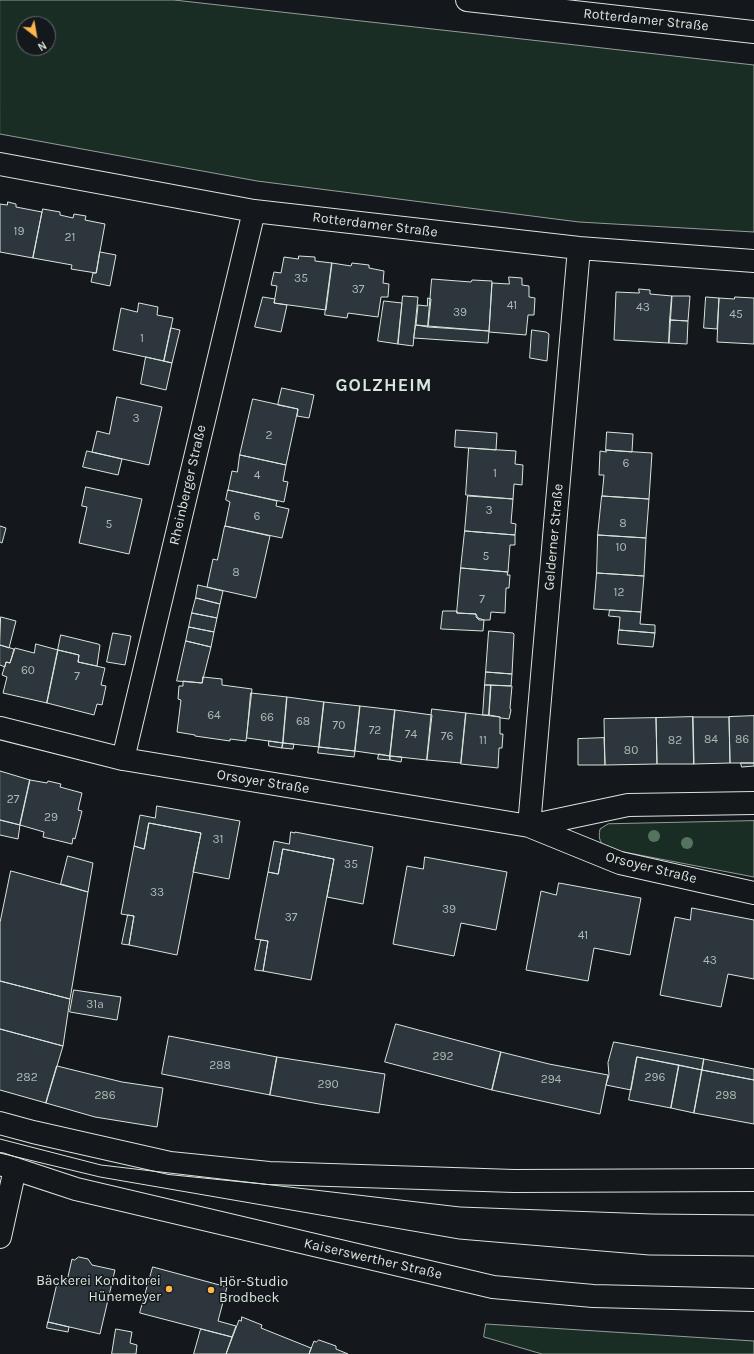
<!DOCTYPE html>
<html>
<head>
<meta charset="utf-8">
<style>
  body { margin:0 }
  #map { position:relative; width:754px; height:1354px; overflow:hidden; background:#14181c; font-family:Karla,sans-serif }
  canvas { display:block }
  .north { position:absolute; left:16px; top:16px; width:40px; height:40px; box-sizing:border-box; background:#14181c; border:1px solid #626a69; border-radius:50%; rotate:149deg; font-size:11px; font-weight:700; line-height:16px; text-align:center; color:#d8e6dc }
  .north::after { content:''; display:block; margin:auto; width:14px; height:18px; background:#ffb74d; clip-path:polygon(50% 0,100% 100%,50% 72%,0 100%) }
</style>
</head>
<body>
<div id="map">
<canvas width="754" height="1354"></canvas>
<div class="north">N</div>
</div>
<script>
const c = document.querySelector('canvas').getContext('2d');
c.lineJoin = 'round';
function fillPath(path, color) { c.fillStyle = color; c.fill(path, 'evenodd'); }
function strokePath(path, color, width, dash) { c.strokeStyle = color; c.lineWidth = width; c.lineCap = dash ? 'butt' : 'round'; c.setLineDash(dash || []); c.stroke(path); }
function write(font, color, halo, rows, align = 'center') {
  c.font = font + ' Karla,sans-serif'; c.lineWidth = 3; c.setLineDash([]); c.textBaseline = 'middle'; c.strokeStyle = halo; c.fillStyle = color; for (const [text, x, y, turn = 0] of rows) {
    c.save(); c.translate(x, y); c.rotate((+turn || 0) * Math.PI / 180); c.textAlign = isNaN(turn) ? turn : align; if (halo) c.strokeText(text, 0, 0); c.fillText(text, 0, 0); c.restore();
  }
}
const green = new Path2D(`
  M0,0H174L754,65V232L579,222L257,181L0,134ZM24,24H48V48H24Z
  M754,821V877L608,849C600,843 598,839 600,829L608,824Z
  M486,1324L754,1341V1354H542L484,1337Z`);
fillPath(green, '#1a2d24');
strokePath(green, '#939e99', 1);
const building = new Path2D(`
  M8,202L16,204V207L42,212L33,258L0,252V204L7,205Z
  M43,209L60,212V215L73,218L74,214L86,216L85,220L105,224L96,273L71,269L72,265L33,258Z
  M100,252L116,255L110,286L91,282L93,273H96Z
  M299,256L315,257V261L332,263L326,310L274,303L277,286L271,285L274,272L281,273L284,257L298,259Z
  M332,263L351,266L352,263L369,265V268L384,271L383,283L389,284L388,297H381L378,317L348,313L347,318L325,315Z
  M509,277L522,278V285L529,286V297L535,298L534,315H528L526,335L489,332L492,283L509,284Z
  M432,279L471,282L472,280L492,281L489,331L428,327Z
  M639,289L650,290V294L672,296L669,343L614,340L616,292L639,293Z
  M403,296L418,297L413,346L398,344Z
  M672,296H690L688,321L670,320Z
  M263,297L275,299L274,303L287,305L281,332L255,327Z
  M706,297L719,298L717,329L704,328Z
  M735,297L754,298V344L717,342L719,298L734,299Z
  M428,298L431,299L428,327L416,325L418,305L427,306Z
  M384,301L402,303L398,344L378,341Z
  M139,303L158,307L157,315L173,318L164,361L113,350L121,308L137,312Z
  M670,320L688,321L687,344L669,343Z
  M416,325L489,331L488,343L414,338Z
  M171,328L180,330L172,363L164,361Z
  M532,330L546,332L549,334L547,361L530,358Z
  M146,357L172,363L166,390L141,384Z
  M282,388L314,395L309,418L297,416L298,409L278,405Z
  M117,397L162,407L149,465L92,452L97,431L109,434Z
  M253,399L298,409L286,465L240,455Z
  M456,430L497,433L496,450L455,447Z
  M607,432L633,434L632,452L606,450Z
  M469,448L516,451L515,464L523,465L522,485L514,484L513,499L466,495Z
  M606,450L652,453L649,499L602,496L604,475H599L600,451L606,452Z
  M87,451L122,459L118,475L83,467Z
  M240,455L286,465L283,481L288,482L284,502L228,490L232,471L237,472Z
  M86,487L142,499L129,554L79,543L87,507L82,506Z
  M228,490L277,501L276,506L289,509L282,538L225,526L230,502L226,500Z
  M468,496L513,499L511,523L516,524L515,535L465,531Z
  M602,496L649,499L646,538L598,535Z
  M0,526L6,528L2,543L0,542Z
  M225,526L270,536L256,598L207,587L213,559L217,560Z
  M465,531L515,535V545H510L508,572L461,568Z
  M598,535L646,538L644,576L597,573Z
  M461,568L508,572L507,575H510L509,588H506L505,613L491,612L490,620H479L476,617V614L457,613Z
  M597,573L644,576L641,612L594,609Z
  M198,585L223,591L220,604L196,598Z
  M196,598L220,604L217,618L192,613Z
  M610,610L641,612L640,624L655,625V633L619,630L620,617L609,616Z
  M443,611H457V613L476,614L478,618L484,620L483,631L441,629Z
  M192,613L217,618L214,632L189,627Z
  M1,617L16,621L9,648L0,645Z
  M189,627L214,632L211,647L186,641Z
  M619,630L655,633L653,647L618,644Z
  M489,631L513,633L514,634L512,674L486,672Z
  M113,633L131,636L125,665L107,662Z
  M61,635L98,644L100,645L97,666L78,662L79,655L58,650Z
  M186,641L211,647L202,683L177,681Z
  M36,644L58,650L47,703L3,693L7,677L2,675L6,662L10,663L15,648L34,653Z
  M0,645L14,649L10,663L6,662L5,667L0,665Z
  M58,650L79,655L78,662L105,668L101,685L106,686L102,705L97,704L94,715L47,703Z
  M486,672L512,674L511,686L485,685Z
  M203,677L222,679V685L252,689L246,741L230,739V741L195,736V735L177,732L181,700L178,699L179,686H183V681L202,683Z
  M485,685H491L489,715H483Z
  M491,685L512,686L510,708L511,710L509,719L501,718L500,717L489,715Z
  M251,693L287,697L283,743L247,738Z
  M287,697L324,702L319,747L283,743Z
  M324,702L360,706L355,751L319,747Z
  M360,706L395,710L390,756L355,751Z
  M432,709L466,713L461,763L427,760Z
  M395,710L432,715L427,760L390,756Z
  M466,713L500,717V734H503L502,748H499L498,768L461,764Z
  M754,716V763H730L729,717Z
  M693,717H729L730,763L694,764Z
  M693,717L694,764H657L656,718Z
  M656,718L657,764L605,765L604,719Z
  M604,738L605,765H578V739Z
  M269,741L283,743L282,748L269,746Z
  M283,743L294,744L293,749L282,748Z
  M319,747L355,751L354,757L318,753Z
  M379,754L390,756V760L378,759Z
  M390,756L402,757L401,762L390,760Z
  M741,763H754V766L742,767Z
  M0,771L30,780L20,825L0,820Z
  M30,780L47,783L48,781L61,784L60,787L82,793L78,810L82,811L75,839L73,838L72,844L43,837L44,832L20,825Z
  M157,806L240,821L229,879L193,872L201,833L149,823L144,849L134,846L140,815L155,818Z
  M0,820L20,825L18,839L0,835Z
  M149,823L201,833L177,955L129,945L134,916L121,914L134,846L144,849Z
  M291,832L295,833V832L373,847L363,904L327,897L334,859L283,849L278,874L268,872L274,841L289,844Z
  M283,849L334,859L311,980L263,971L268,941L255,939L268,872L278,874Z
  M68,856L93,863L88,892L61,884Z
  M425,857L507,872L496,930L461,923L454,956L393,944L407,866L423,869Z
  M11,871L88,892L70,999L0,981V923Z
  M559,883L641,898L630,955L594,948L588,981L526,970L541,891L556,895Z
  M692,908L754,920V979L728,974L721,1007L660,995L675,917L690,920Z
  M128,915L134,916L129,945L122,944Z
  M261,940L268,941L263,971L255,970Z
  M0,981L70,999L63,1046L0,1029Z
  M74,990L121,997L117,1020L70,1012Z
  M396,1024L501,1052L492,1090L385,1062Z
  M0,1029L63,1046L46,1103L0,1090Z
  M169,1036L277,1057L270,1095L162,1074Z
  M614,1042L704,1059L702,1070L637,1057L631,1090L606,1085L609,1075L608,1063Z
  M501,1052L549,1064L608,1075L600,1114L492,1090Z
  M277,1057L385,1074L379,1113L319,1104L270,1095Z
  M637,1057L679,1065L671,1108L629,1100Z
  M704,1059L754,1069V1080L702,1070Z
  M679,1065L702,1070L694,1113L671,1108Z
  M57,1066L122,1082L163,1088L157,1127L95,1117L46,1103Z
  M702,1070L754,1080V1124L694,1113Z
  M79,1257L88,1259L92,1265L115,1270L100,1334L48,1322L58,1279L67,1281L72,1259L74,1260Z
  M153,1267L227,1287L218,1321L236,1326L232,1337L140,1313Z
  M242,1317L262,1325L261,1328L311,1348L309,1354H226L239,1320L241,1321Z
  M48,1322L69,1327L68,1332L47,1328Z
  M116,1329L132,1332L130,1343L137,1345L136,1354H112Z
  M201,1329L232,1337L226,1354H194Z
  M319,1340L336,1346V1349L348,1354H309L314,1341L316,1342Z`);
fillPath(building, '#2c363c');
strokePath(building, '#d8e6dc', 1);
const street = new Path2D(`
  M0,164L254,211L579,248L754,261
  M0,728L123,759L529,826L620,863L754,893
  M123,759L254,211
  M529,826L579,248
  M529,826L628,805L754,803
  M0,1237L15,1169`);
const secondary = new Path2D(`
  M467,0L754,32
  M0,1123L33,1132L170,1163L269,1173L514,1181L754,1180
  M0,1164L76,1189L493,1287L593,1296L754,1300`);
strokePath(street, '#d8e6dc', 24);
strokePath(secondary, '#d8e6dc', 24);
strokePath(street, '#14181c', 22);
strokePath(secondary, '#14181c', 22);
strokePath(new Path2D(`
  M0,1139L101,1165L460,1207L652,1214L754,1215
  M0,1153L100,1177L459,1239L649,1255L754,1256`), '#d8e6dc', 1);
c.fillStyle = '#55745f';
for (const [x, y] of [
  [654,836],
  [687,843]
]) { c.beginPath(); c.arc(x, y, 6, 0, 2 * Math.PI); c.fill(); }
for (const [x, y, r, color] of [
  [169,1289,4,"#ffb74d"],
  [211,1290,4,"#ffb74d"]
]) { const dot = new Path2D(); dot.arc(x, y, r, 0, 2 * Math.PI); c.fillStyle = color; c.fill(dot); strokePath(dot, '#14181c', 1.5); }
write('12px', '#adbab4', null, [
  ["19",19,232],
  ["21",70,238],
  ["35",301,279],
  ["37",358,290],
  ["41",512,306],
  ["43",643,308],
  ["39",460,313],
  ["45",736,315],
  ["1",142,339],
  ["3",136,419],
  ["2",269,436],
  ["6",626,464],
  ["1",495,474],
  ["4",257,476],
  ["3",489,511],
  ["6",257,517],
  ["8",623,524],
  ["5",109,525],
  ["10",621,548],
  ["5",486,557],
  ["8",236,573],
  ["12",619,593],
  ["7",482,600],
  ["60",28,671],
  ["7",77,677],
  ["64",214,716],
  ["66",267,718],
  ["68",303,722],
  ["70",339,726],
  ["72",375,731],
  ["74",411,735],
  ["76",447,737],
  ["84",711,740],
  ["86",742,740],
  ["11",483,741],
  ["82",675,741],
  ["80",631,751],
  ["27",13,800],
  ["29",51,818],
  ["31",218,840],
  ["35",351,865],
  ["33",157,893],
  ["39",449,910],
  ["37",291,918],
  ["41",583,936],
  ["43",710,961],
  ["31a",95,1005],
  ["292",443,1057],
  ["288",220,1066],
  ["282",27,1078],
  ["296",655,1078],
  ["294",551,1080],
  ["290",328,1085],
  ["286",105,1096],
  ["298",726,1096]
]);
write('14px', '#d8e6dc', '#14181c', [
  ["Rotterdamer Straße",646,20,6],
  ["Rotterdamer Straße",375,225,7],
  ["Rheinberger Straße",188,485,-77],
  ["Gelderner Straße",554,537,-85],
  ["Orsoyer Straße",263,782,9],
  ["Orsoyer Straße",651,868,14],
  ["Kaiserswerther Straße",373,1259,13]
]);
write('14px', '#d8e6dc', '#14181c', [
  ["Bäckerei Konditorei",161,1281],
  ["Hünemeyer",161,1297],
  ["Hör-Studio",219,1282,"left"],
  ["Brodbeck",219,1298,"left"]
], 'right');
c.letterSpacing = '1px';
write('bold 18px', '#d8e6dc', '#14181c', [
  ["GOLZHEIM",384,386]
]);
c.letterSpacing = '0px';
</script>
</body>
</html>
